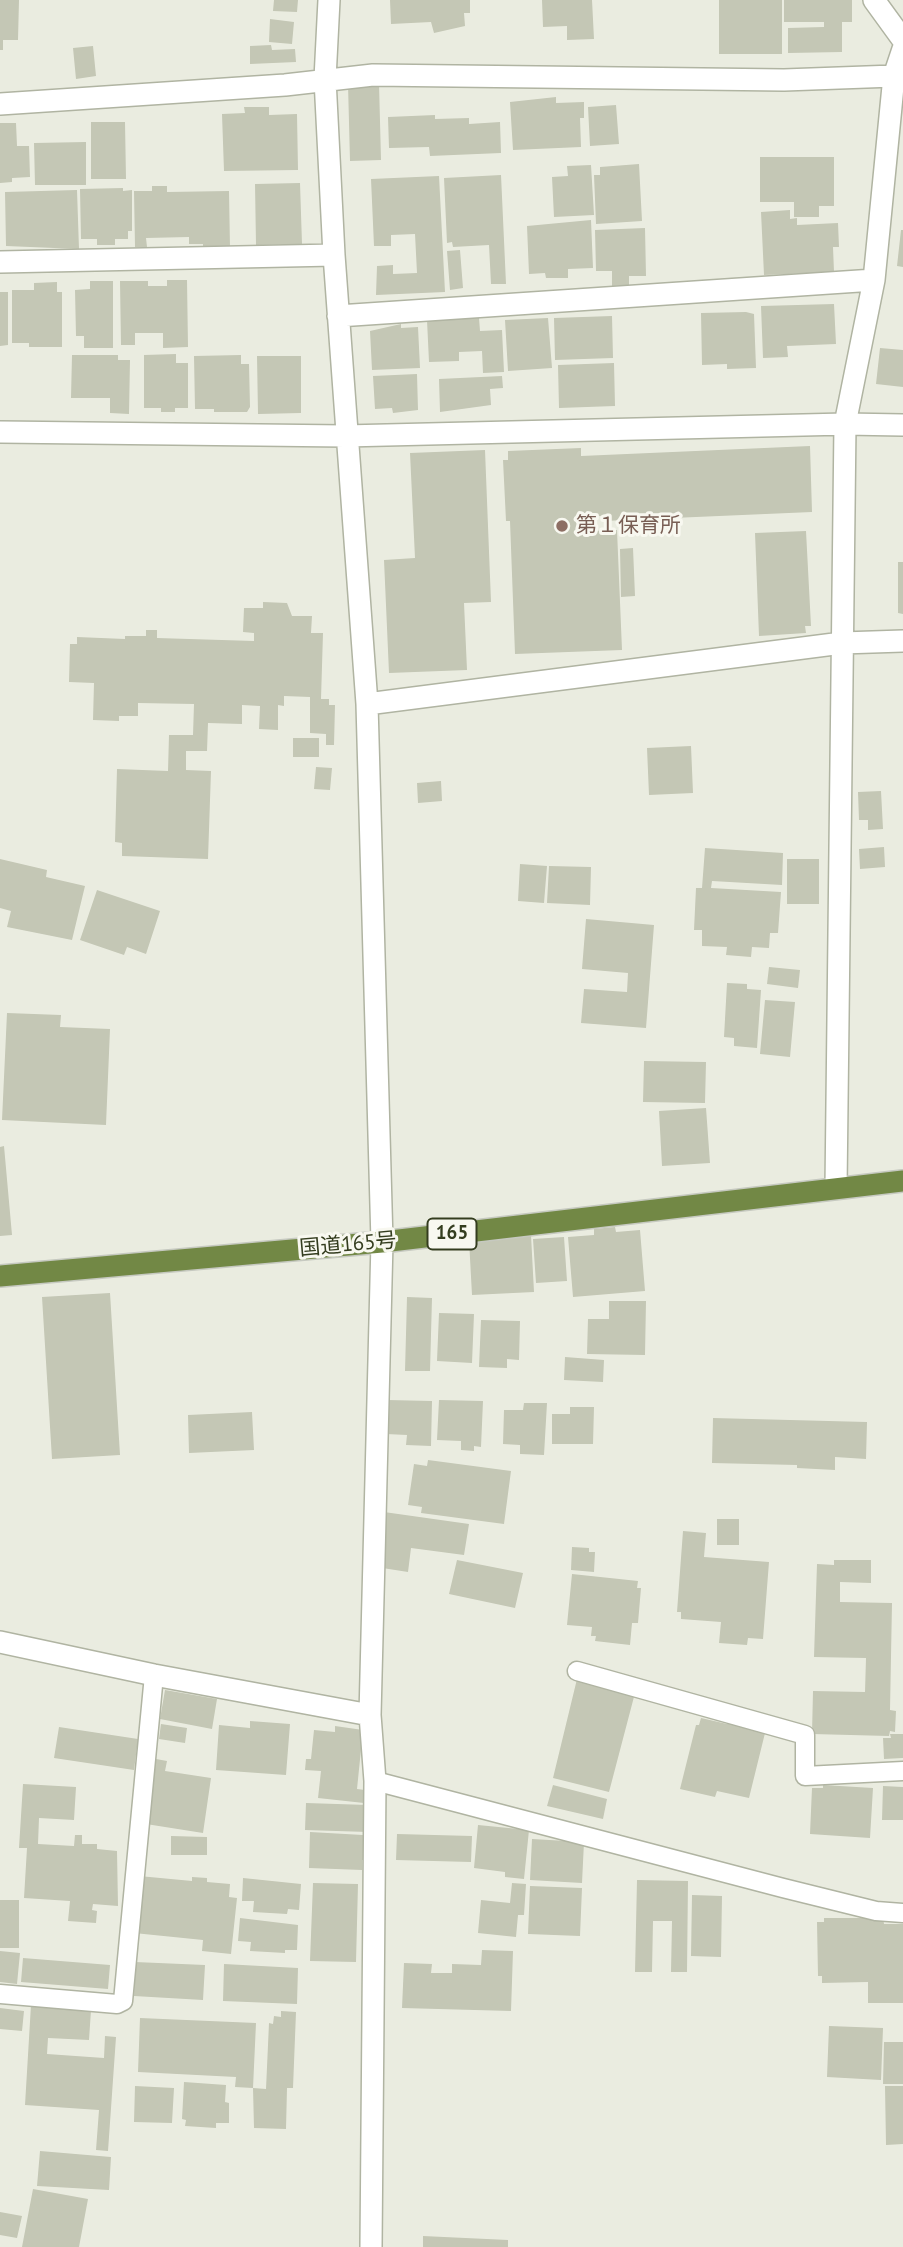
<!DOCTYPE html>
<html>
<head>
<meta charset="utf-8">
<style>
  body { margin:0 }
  canvas { display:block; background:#eaece0 }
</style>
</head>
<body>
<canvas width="903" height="2247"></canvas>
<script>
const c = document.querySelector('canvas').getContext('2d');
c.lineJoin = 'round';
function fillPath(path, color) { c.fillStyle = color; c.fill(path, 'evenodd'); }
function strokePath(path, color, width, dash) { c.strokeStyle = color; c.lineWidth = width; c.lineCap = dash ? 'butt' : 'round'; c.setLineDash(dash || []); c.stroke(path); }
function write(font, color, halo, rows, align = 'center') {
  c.font = font + ' "PT Sans","Noto Sans JP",sans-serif'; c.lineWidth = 6; c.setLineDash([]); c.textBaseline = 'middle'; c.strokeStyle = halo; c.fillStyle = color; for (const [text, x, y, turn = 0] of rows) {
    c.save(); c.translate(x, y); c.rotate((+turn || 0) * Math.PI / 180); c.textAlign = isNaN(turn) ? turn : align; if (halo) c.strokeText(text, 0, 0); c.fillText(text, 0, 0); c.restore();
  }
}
fillPath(new Path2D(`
  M0,0H19L18,40H3V50H0Z
  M274,0H298L297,12L273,11Z
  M390,0H470V13H464L465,26L434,33L431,22L391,24Z
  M542,0H592L594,39L567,40V26L543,27Z
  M719,0H782V54H719Z
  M784,0H852V22H842V52L788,53V28L824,27V22H784Z
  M270,19L294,22L292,44L269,42Z
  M271,45L272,50L295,49L296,62L250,64V46Z
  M93,46L96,76L76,79L73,48Z
  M379,83L381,160L350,161L348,84Z
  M556,97V103L584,102V118H580L581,147L513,150L510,102Z
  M616,105L619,144L590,146L588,107Z
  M244,107H269V115L297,114L298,170L224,171L222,114L245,113Z
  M435,115V119L469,118V124L500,122L501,153L430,156L429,147L389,148L388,117Z
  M91,122H125L126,179H91Z
  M0,123H16L17,146H29L30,177L12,178V182L0,183Z
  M86,142V185H35L34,143Z
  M760,157H834V206H819V217H794V202H760Z
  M639,164L642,221L596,224L594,175H600V167Z
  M591,165L594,215L554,217L552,177L568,176L567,166Z
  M501,175L506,284H491L489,245L453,247L452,242L447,243L444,178Z
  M439,176L445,292L376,295L377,266L393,265V274L417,273L415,234L391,235V246H374L371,179Z
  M300,183L302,244L256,245L255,184Z
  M152,186H167V192L229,191L230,248H203V244H189V237L146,238L147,247H135L134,191H152Z
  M123,188V191L132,190V231H128V239H115V245H97V239H81L80,189Z
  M77,190L79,249L6,246L5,192Z
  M790,210V219L797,218V225L838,223L839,247H833L834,272L764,275L761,212Z
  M591,220L593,268L568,269V278H546L545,273L529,274L527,226Z
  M645,228L646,276H629V285L612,286V271H596L595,230Z
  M901,230H903V267L897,266Z
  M460,250L463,288L450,290L447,251Z
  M167,280H187L188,347L163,348V333H135V345H121L120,281H148V286H167Z
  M90,281H113V348H84V336H76L75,290L90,289Z
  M57,282V292H62V347H29V343H12V290H34V283Z
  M0,292H8V345L0,346Z
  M834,304L836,344L787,346L788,357L763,358L761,306Z
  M746,312L754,314L756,368L727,369V364L702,365L701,313Z
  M612,316L613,358L555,360L554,318Z
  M479,318L480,331L502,330L504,372L483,373L482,351L459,352V361L429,362L427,320Z
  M548,318L552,368L508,371L505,320Z
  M401,324V328L418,327L420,368L372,370L370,331Z
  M880,348L903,350V387L876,384Z
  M176,354V363H188V408H175V412H161V408H144V355Z
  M72,355H118V360H130L129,414L110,413V398H71Z
  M241,355V364H249L250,407L247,412H214V409H195L194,356Z
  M257,356H301V413L258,414Z
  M614,363L615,406L559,408L558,365Z
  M417,374L418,410L393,413L392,408L375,409L373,376Z
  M502,376L503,388L490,389L491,405L440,412L439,379Z
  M810,446L812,512L603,521V516H591V531L617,530L622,650L515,654L510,521H506L503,460H508V451L581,448V456Z
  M485,450L491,602L464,603L467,670L389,673L384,560L415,558L410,453Z
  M806,531L811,626H805L806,633L759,636L755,533Z
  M633,548L635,596L621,597L620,549Z
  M898,562H903V614L898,613Z
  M263,602L287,603L292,616H312L311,633H323L321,699H329V705H335L334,745H326V734L310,733V697L284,696V706L278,705V730L259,729L260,706L242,705V724L208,723L207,751H186V770L211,771L208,859L122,856V843L115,842L117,769L168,771L169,735H193L194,704L138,703V716H119V721L93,720L94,683L69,682L70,644H77V637L125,639V636H146V630H157V638L254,641V633L243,632L244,608H263Z
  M293,738H319V757H293Z
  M691,746L693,793L649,795L647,748Z
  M316,767L332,768L330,790L314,789Z
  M441,781L442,801L418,803L417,783Z
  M881,791L883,829L868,830V820H859L858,792Z
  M884,847L885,867L860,869L859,849Z
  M705,848L783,853L782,885L712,881L711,888L781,892L778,933H770L769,948L752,947L751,957L726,955L727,947L702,946V930H694L696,888H702Z
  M0,859L47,870L46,877L85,886L72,940L7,927L11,911L0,908Z
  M787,859H819V904H787Z
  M520,864L547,866L544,903L518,901Z
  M549,866L591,867L590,905L547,903Z
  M97,890L160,911L146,954L127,947L124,955L80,940Z
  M586,919L654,925L646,1028L581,1023L584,989L627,992L628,973L582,969Z
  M769,967L800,970L798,988L767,984Z
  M727,983L747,984V989L761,990L757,1048L734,1046V1038L724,1037Z
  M765,1000L795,1002L790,1057L760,1054Z
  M7,1013L61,1015L60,1027L110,1029L106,1125L2,1120Z
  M644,1061L706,1062L705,1103L643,1102Z
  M706,1108L710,1163L662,1166L659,1111Z
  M4,1146L12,1235L0,1236V1147Z
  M615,1227L616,1232L640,1230L645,1291L573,1297L568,1237L594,1235V1229Z
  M531,1235L534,1292L472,1295L469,1240Z
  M564,1237L567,1281L536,1283L533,1239Z
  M110,1293L120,1455L52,1459L42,1297Z
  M407,1297L432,1298L430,1371H405Z
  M609,1301H646L645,1355L587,1354L588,1319H609Z
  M439,1313L474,1314L472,1363L437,1361Z
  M481,1320L520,1321L519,1360L507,1359V1368L479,1367Z
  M565,1357L604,1360L603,1382L564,1380Z
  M387,1400L432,1401L431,1446L406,1445L407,1435L386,1434Z
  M439,1400L483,1401L481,1447L474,1446V1451L461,1450V1441L437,1440Z
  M524,1403H547L544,1455L520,1454V1445L503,1444L504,1410H523Z
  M570,1407H594L593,1444H552V1414H570Z
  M252,1412L254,1450L189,1453L188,1415Z
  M713,1418L867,1422L866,1459L835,1457V1470L797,1468V1465L712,1463Z
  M428,1460L511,1471L504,1524L421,1513L422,1507L408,1505L414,1464L427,1466Z
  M384,1512L469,1524L464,1555L411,1548L408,1572L376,1567Z
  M717,1519H739V1545H717Z
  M683,1531L706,1533L704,1557L769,1562L763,1639L748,1638L747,1645L719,1643L721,1622L681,1619V1612H677Z
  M572,1547L589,1548V1552H595L594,1572L571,1570Z
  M457,1560L523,1573L515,1608L449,1594Z
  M834,1560H871V1583L840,1582V1602L892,1603L890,1710L896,1711L895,1732L890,1731L889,1736L812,1734L813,1691L865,1692L866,1658L814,1657L817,1564L834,1565Z
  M572,1574L638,1581L637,1588H641L638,1623H632L630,1645L595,1641L596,1636H591L592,1627L567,1625Z
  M577,1679L635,1693L609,1792L553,1778Z
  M165,1690L217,1699L212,1729L160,1719Z
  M701,1718L727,1724L728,1719L766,1729L749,1798L717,1791L715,1797L680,1789L696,1725H699Z
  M250,1721L290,1724L286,1775L216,1770L219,1725L250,1728Z
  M161,1724L187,1728L185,1743L159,1739Z
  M335,1726L363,1730L357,1789L365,1790L364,1803L318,1798L321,1771L305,1770L306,1759H311L314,1730L335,1732Z
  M59,1727L138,1739L134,1770L54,1758Z
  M890,1734H903V1758L884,1759L883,1738H891Z
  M156,1759L167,1761L165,1771L211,1778L203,1833L146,1824Z
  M23,1784L76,1787L74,1820L39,1818L38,1844L74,1846L75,1835H82V1844H97V1849L117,1851L118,1906L93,1904L92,1910L97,1911L96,1923L68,1921L70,1901L24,1898L27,1848H19Z
  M553,1785L607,1799L603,1819L547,1806Z
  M823,1785L873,1788L870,1838L810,1834L812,1788H823Z
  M883,1786L903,1787V1820H882Z
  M306,1803L368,1805V1832L305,1830Z
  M478,1825L529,1830L524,1879L505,1877V1872L474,1868Z
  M310,1832L363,1835V1842H368V1861L362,1860V1870L309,1868Z
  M397,1834L472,1836L471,1862L396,1860Z
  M171,1836L207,1837V1855H171Z
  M532,1839L584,1842L582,1883L530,1880Z
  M139,1876L192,1881V1877L207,1878V1882L230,1884L229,1897L237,1898L231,1954L202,1951L203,1940L134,1933Z
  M243,1878L301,1884L299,1910L288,1909L287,1914L253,1912L254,1901H242Z
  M637,1880L688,1881L687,1972H671L672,1921H653L652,1972H635Z
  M313,1883L358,1884L356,1962L310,1961Z
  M512,1883L526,1884L524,1915H518L516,1937L478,1933L481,1900L510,1903Z
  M530,1886L582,1888L580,1936L528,1934Z
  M692,1895L722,1896L721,1957L691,1956Z
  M0,1900H19V1948H0Z
  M240,1918L298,1925L297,1950H285V1953L250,1951L251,1942L238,1941Z
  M824,1918H883L884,1924H903V2003H868V1982L822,1983V1976H818L817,1922H824Z
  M482,1950L513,1951L511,2011L402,2008L404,1963L432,1964L431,1973H452V1964L481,1965Z
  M0,1951L20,1953L17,1984L0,1982Z
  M23,1958L110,1965L108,1989L21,1982Z
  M135,1962L205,1965L203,2000L134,1996Z
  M224,1964L298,1968L297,2004L223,2001Z
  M31,2005L91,2010L89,2040L48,2038L47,2054L104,2058L105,2036L116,2037L108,2151L96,2150L99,2110L25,2105Z
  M0,2008L24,2011L22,2031L0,2029Z
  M281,2011L296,2012L293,2088H287L286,2129L254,2128L253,2088L266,2089L269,2023L273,2024L274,2016L281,2017Z
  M140,2018L256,2023L253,2088L235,2087L236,2077L138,2072Z
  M829,2026L883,2028L881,2080L827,2077Z
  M884,2042H903V2084H883Z
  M184,2082L226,2085L225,2102L229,2103V2123H216V2128L185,2126L186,2120L182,2119Z
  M135,2086L174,2088L172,2123L134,2122Z
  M885,2086H903V2144L886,2145Z
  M40,2151L111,2157L109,2190L37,2186Z
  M33,2189L88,2199L79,2247H22Z
  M0,2212L22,2216L17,2238L0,2235Z
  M423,2236L508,2240V2247H423Z`), '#c4c7b5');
const service = new Path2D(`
  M577,1671L805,1735V1776L903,1771
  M375,1781L783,1888L876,1911L903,1913
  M0,1994L117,2004L123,2001L154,1675`);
const minor = new Path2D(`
  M329,0L325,79L334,255L367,704L382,1242L370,1715L375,1781L371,2247
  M874,0L903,40
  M0,104L285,85L373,75L784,80L894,76
  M0,262L334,255
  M338,316L874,280
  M0,432L345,436L845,424L903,425
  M367,704L842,643L903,641
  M836,1188L845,424L874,280L894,76L903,49
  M0,1642L154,1675L370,1715`);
const trunk = new Path2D(`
  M0,1276L382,1242L903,1181`);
strokePath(service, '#b0b4a2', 21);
strokePath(minor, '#b0b4a2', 24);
strokePath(trunk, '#c6c9c0', 24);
strokePath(service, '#fff', 18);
strokePath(minor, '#fff', 21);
strokePath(trunk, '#728845', 21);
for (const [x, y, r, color] of [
  [562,526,7,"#8d6e63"]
]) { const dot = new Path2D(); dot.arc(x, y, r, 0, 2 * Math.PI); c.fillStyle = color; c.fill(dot); strokePath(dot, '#f8f8f0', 2.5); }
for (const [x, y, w] of [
  [452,1234,49]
]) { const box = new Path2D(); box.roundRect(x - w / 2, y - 15.5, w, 31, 5); c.fillStyle = '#f8f8f0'; c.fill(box); strokePath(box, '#343d1f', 2); }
write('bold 19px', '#343d1f', null, [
  ["165",452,1234]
]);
write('21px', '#785e54', '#f8f8f0', [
  ["第１保育所",576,526]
], 'left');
write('21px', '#343d1f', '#f8f8f0', [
  ["国道165号",348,1245,-5]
]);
</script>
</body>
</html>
